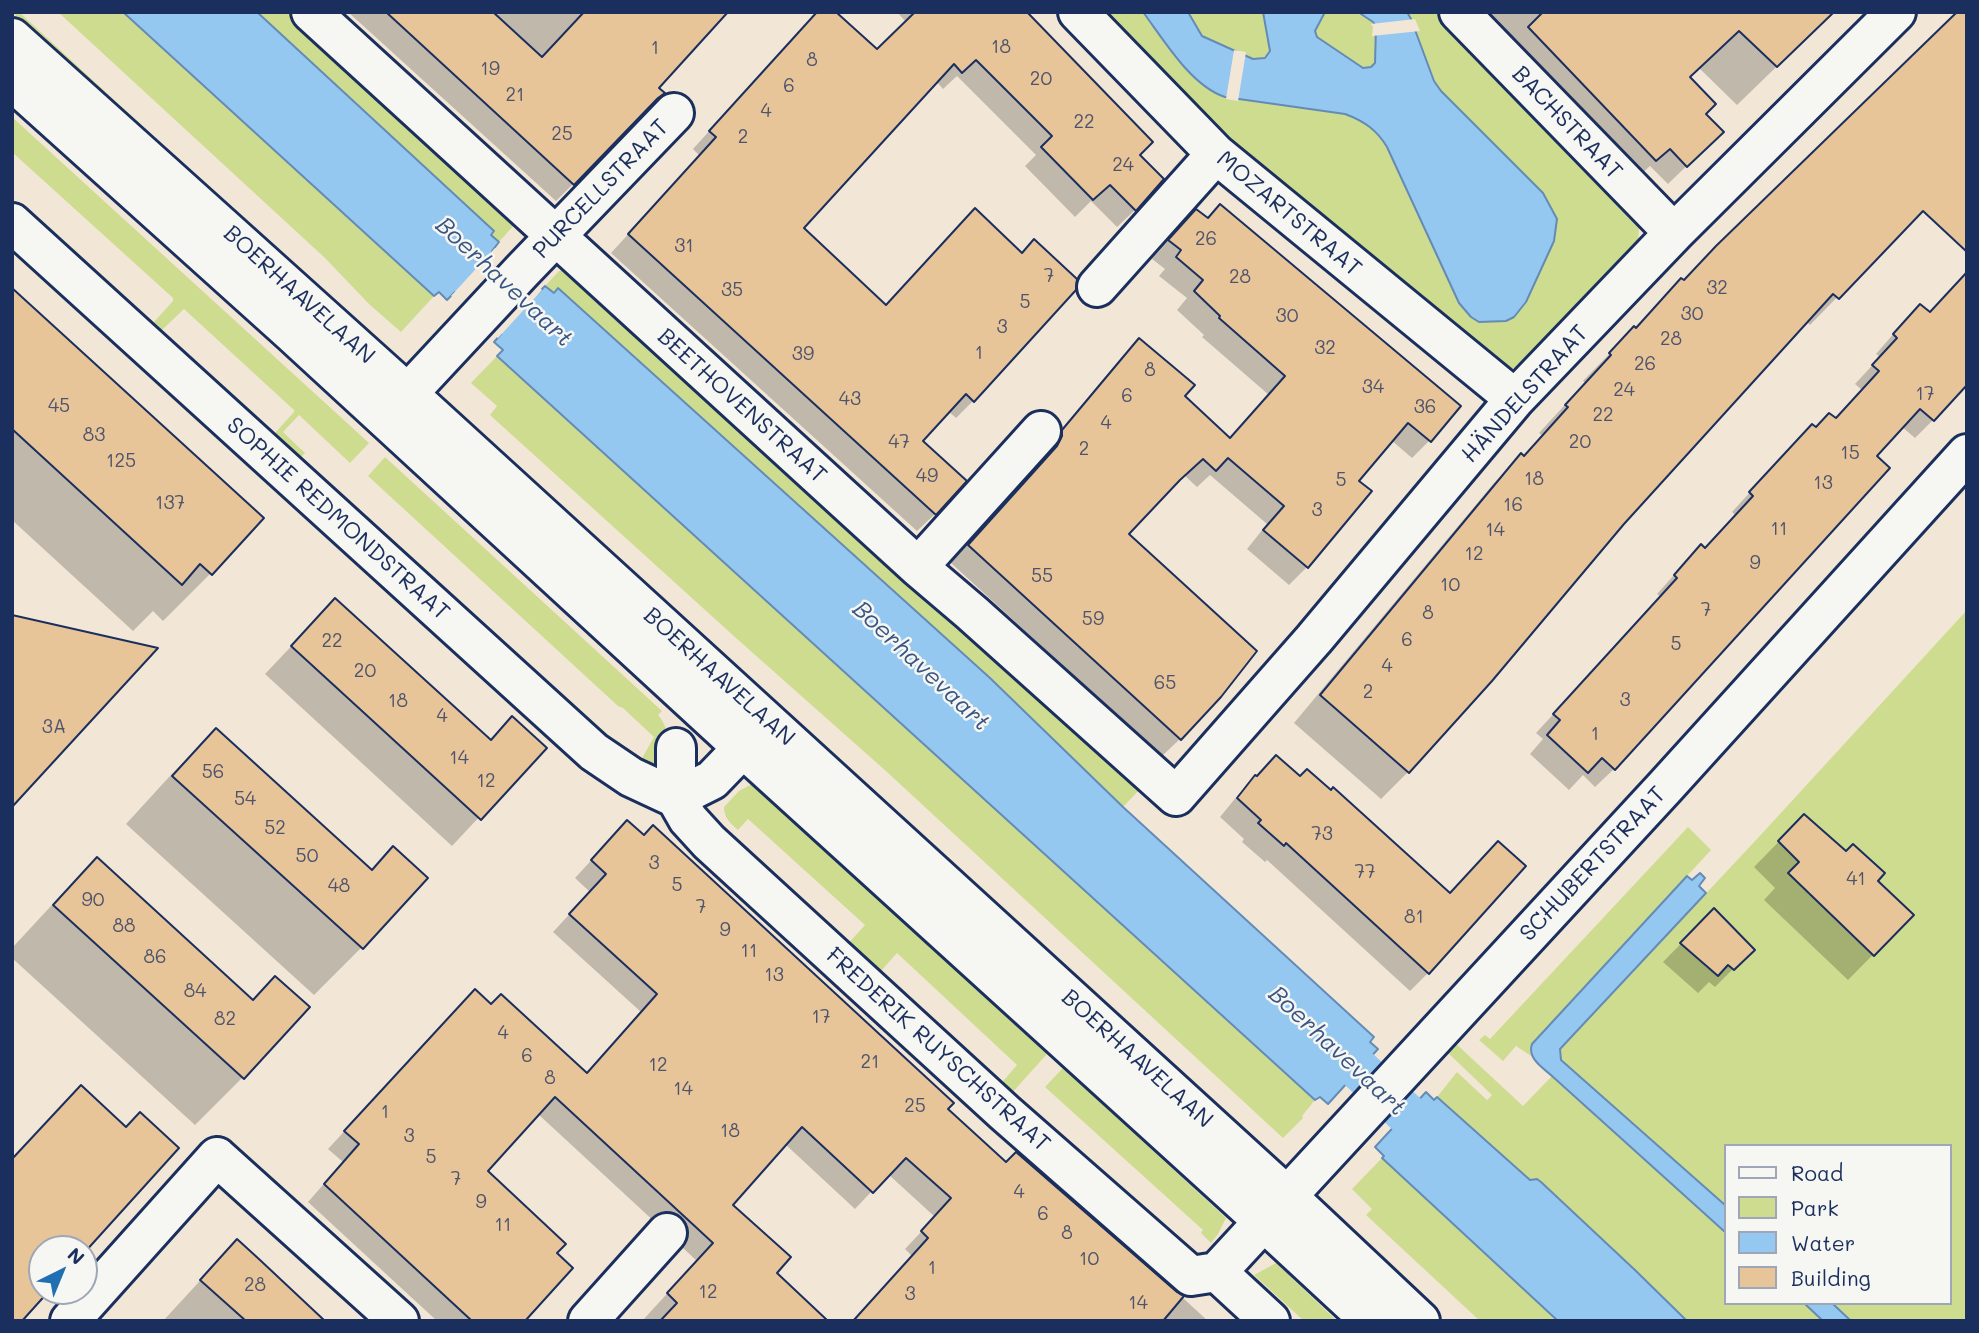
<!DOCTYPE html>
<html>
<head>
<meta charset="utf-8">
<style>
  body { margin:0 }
  #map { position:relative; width:1979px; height:1333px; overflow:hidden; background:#f2e7d7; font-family:Mali,sans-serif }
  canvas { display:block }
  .frame { position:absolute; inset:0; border:14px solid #1b2f5e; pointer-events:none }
  .legend { position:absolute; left:1724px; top:1144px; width:228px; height:161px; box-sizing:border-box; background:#f6f6f2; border:2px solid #9ea6b7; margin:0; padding:9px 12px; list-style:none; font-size:21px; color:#1b2f5e }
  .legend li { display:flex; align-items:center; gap:14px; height:35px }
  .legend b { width:35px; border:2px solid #9ea6b7 }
  .north { position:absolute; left:28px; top:1235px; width:70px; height:70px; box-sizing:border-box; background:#f6f6f2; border:2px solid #9ea6b7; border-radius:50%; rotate:43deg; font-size:19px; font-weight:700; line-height:28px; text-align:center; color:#1b2f5e }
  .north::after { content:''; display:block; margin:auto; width:24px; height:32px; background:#1f6fb2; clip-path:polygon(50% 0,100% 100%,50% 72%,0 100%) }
</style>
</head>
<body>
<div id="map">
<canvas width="1979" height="1333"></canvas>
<div class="frame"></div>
<ul class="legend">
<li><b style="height:9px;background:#f6f6f2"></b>Road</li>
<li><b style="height:19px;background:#cddc8f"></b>Park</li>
<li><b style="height:19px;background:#94c8f1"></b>Water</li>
<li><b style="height:19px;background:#e8c599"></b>Building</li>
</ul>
<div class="north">N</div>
</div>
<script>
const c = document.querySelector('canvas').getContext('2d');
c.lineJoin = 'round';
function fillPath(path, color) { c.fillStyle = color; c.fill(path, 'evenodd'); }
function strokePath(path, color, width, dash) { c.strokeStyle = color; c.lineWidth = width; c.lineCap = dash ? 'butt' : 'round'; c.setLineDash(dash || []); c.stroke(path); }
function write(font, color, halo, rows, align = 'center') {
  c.font = font + ' Mali,sans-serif'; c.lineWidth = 5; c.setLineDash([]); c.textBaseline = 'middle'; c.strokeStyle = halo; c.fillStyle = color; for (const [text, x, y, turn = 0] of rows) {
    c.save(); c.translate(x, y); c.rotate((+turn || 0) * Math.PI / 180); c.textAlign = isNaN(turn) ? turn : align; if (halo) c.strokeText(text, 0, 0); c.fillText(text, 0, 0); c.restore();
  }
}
fillPath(new Path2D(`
  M12,12H19L320,290L129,120Z
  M58,12H123L434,296L401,332L370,305L325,258Z
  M257,12H296L514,218V225L499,242L491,235L494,231Z
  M1097,12H1143L1189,71L1225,97L1345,114C1364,120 1377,130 1387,147L1557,219L1543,193L1441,91L1435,81L1411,19L1407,12H1441L1635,214L1639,225L1638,244L1518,368H1498L1232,150Z
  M1188,12H1263L1270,51L1265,58L1253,59L1206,39L1199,32Z
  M1325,12C1344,12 1364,9 1376,26L1375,63L1371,67L1363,68L1317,37L1315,31Z
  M12,117L369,443L350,463L299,415L283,432L305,453L301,457L275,433L294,412V410L184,309L162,330L154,322L173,301V298L12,152Z
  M575,270L1141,788L1123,807L990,678L558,289L554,293L545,286L559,271Z
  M497,356L1315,1100L1302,1116L1303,1118L1283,1138L887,772L736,638L490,415L497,406L471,383Z
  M385,457L662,711L658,715C673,733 665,745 659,765L641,760L654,737L623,708L618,706L368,476Z
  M1967,610V1321H1851L1832,1303H1949V1146H1725V1205L1561,1060L1560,1049L1757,839Z
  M752,784L1047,1054L1010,1095L999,1086L1017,1065L897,953L873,980L846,946L865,925L748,819L738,830C730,823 724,818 724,807L739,791Z
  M1688,827L1711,850L1532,1044L1530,1051L1531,1056L1516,1046L1503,1061L1479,1040L1485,1035L1490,1039Z
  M1453,1041L1523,1106L1552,1076L1725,1232V1303H1804L1823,1321H1687L1636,1271L1537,1179L1530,1180L1437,1097L1457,1072L1487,1100L1492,1095L1445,1050Z
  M1063,1068L1226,1218L1218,1234L1211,1243L1201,1233L1203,1230L1045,1087Z
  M1382,1158L1558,1321H1480L1366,1215L1372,1209L1352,1189Z
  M1276,1263L1337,1321H1304L1254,1275Z`), '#cddc8f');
const water = new Path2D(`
  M123,12H257L494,231L491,235L499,242L492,251L537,294L545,286L554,293L558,288L990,678L1123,807L1374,1037L1370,1042L1378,1049L1328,1104L1320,1097L1315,1100L497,356L503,350L494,342L501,334L455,292L447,300L439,292L434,296Z
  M1143,12H1188L1202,36L1253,59L1265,58L1270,51L1263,12H1325L1315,31L1317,37L1363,68L1371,67L1375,63L1376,26L1373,22L1358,12H1407L1411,19L1434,81L1441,91L1543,193L1557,219L1554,241L1526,302L1514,317L1506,321L1479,322L1471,317L1459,303L1387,147C1377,130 1364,121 1345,114L1225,97C1191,86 1164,40 1143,12Z
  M1700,873L1705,878L1699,886L1706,893L1560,1049L1561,1060L1725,1205V1232L1552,1076C1542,1067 1527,1058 1532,1044L1687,876L1692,880Z
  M1426,1092L1434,1100L1437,1097L1530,1180L1537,1179L1541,1182L1636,1271L1687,1321H1558L1382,1158L1384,1156L1375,1147Z
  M1804,1303H1832L1851,1321H1823Z`);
fillPath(water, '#94c8f1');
strokePath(water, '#648bb6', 2);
fillPath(new Path2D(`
  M1415,19L1420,31L1372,36L1373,27L1371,24Z
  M1234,50L1246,52L1238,101L1226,99Z
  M495,248L497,249L496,251L537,289L539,287L542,290L498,338L495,336L497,334L456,296L454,298L451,296Z`), '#f2e7d7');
fillPath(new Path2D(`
  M348,12H725L657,88L663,94L556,201Z
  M897,12H1025L1137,155L1135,210L1117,227L1091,201L1075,217L1025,166L1036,155L957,76L943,89L936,81L802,228L973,401L956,418L948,411L920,441L935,514L917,531L611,253L700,156L693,149L808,22L877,51L906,22Z
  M1477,12H1626L1710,21L1833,12L1737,105L1698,67L1688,77L1703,150L1668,184L1650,166L1637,178Z
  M1967,164L1810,325L1806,321L1623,522L1408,772L1381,799L1294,723L1494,483L1521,456L1523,457L1542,435L1539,433L1585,383L1583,381L1681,280L1683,282Z
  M1179,229L1430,440L1412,458L1391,440L1357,481L1369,491L1307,567L1289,585L1247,549L1267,524L1210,475L1197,487L1184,475L1127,534L1180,739L1162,756L951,563L1040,465L1045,455V449L1121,358L1139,340L1182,396L1229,440L1269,395L1202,337L1204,335L1177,310L1187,298L1159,276L1165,269L1152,259Z
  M12,290L261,518L210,574L163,621L153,611L133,631L12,520Z
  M1902,324L1933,420L1915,438L1902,427L1875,456L1888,469L1614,769L1595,787L1583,775L1569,790L1530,754L1543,739L1536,733L1661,597L1657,594L1683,565L1704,550L1736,516L1732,512L1794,444L1815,429L1835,420L1862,390L1855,384L1880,357L1876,354Z
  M335,600L490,741L512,719L544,748L452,846L265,674Z
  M216,730L371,871L393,849L425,878L361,948L314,995L126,824L169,777Z
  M1255,777L1428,973L1410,991L1267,860L1265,862L1242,842L1244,839L1220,817L1238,795Z
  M1804,816L1912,915L1848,980L1764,900L1775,888L1754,867Z
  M610,840L946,1109L1006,1164L1183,1298L1208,1321H854L912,1256L905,1249L935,1217L888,1174L855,1209L785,1144L731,1205L774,1273L825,1321H642L697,1261L538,1114L486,1171L554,1253L494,1321H437L308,1202L343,1162L328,1149L458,1008L491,1006L586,1074L641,1012L553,932L590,892L575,878Z
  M97,860L252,1001L275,978L307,1007L242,1078L195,1125L12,958V948L50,907Z
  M1714,910L1752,950L1715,987L1709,982L1698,993L1663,962Z
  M220,1259L323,1321H163Z`), '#0003');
strokePath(new Path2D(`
  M1319,1032L1448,1153`), '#94c8f1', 42);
const building = new Path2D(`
  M386,12H493L542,57L584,12H728L659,88L665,93L658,98L574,185Z
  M817,12H836L877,49L915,12H1027L1153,142L1140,155L1164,179L1136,211L1110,185L1093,200L1041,147L1052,136L976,60L962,73L954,64L804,228L886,305L975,208L1022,253L1034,239L1077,279L1076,290L974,402L966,394L923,441L967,481L936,515L628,234L716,137L709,131Z
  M1543,12H1834L1777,67L1739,31L1690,77L1716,104L1706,114L1724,132L1687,167L1670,149L1656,161L1528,27Z
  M1957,12H1967V252L1923,211L1839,299L1833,294L1624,524L1492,681L1409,773L1320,695L1521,453L1524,456L1568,407L1565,405L1611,355L1609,353L1634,326L1636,328L1681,278L1684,280L1716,246Z
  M1220,204L1461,406L1431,442L1408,423L1359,481L1372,491L1308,568L1263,530L1284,506L1228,458L1216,471L1203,459L1180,480L1129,534L1257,651L1221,697L1181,740L968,545L1057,446L1062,436V430L1139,338L1195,385L1185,396L1230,438L1285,376L1219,318L1220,316L1194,291L1203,280L1176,257L1181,250L1168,240L1196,209L1208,218Z
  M1967,272V385L1934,421L1920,409L1877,456L1890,468L1615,770L1602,758L1588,773L1547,735L1560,720L1553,714L1677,578L1674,575L1701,544L1705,548L1753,496L1749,492L1812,424L1816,427L1829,413L1836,418L1879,371L1872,365L1897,338L1893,334L1920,304L1930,312Z
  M12,288L264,518L212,575L200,564L182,585L12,429Z
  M335,598L491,740L512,716L547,748L481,820L291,646Z
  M12,615L158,648L12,807Z
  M216,728L372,870L393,846L428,878L363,949L172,776Z
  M1276,755L1300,776L1307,769L1331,790L1333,787L1450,893L1498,841L1526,866L1429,974L1286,843L1284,846L1258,823L1261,820L1237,798L1255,775L1257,776Z
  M1804,814L1846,851L1853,844L1885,873L1878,881L1914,915L1874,956L1788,873L1799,862L1778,841Z
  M627,820L644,835L653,825L954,1103L948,1109L1006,1162L1016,1152L1177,1292L1184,1296L1163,1321H853L928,1238L921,1231L951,1198L906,1158L873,1193L802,1127L733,1205L791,1257L777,1273L828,1321H660L677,1303L667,1293L713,1243L555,1097L488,1171L566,1244L557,1253L573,1268L525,1321H472L324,1184L359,1144L344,1131L475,989L491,1004L501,994L587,1073L657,994L569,914L606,874L591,860Z
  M97,857L253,1000L275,976L310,1007L244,1079L53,905Z
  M1714,908L1755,950L1734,970L1728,965L1718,976L1680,943Z
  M81,1085L126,1127L140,1112L179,1148L84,1253V1249H42V1291H49L22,1321H12V1159Z
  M237,1239L260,1260L325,1321H246L200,1280Z`);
fillPath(building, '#e8c599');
strokePath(building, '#1b2f5e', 2);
const minor = new Path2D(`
  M311,12L918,567L972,613L1176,796L1314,639L1515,399L1674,233L1896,12
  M1078,12L1216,154L1515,399
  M1459,12L1674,233
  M12,223L594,752L631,777L676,798L712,780L767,723
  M1097,287L1216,154
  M385,418L522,271L674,113
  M918,567L1041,431
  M676,748V798L688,819L709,842L1005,1113L1191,1276L1217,1272
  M1217,1272L1665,787L1967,454
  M1217,1272L1270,1321
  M70,1321L217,1157L399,1321
  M588,1321L667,1233`);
const major = new Path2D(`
  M12,38L408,394L1287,1196L1420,1321
  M12,81L291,332L743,748L1263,1221L1371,1321`);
strokePath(minor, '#1b2f5e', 44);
strokePath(major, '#1b2f5e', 44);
strokePath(minor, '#f6f6f2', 38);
strokePath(major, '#f6f6f2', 38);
write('19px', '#4e546d', null, [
  ["18",1001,47],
  ["1",655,48],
  ["8",812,60],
  ["19",490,69],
  ["20",1041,79],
  ["6",789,86],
  ["21",515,95],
  ["4",766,111],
  ["22",1084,122],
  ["25",562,134],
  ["2",743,137],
  ["24",1123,165],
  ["26",1206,239],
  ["31",684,246],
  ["7",1049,276],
  ["28",1240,277],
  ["32",1717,288],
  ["35",732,290],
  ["5",1025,302],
  ["30",1692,314],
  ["30",1287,316],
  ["3",1002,327],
  ["28",1671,339],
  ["32",1325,348],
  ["1",979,353],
  ["39",803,354],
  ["26",1645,364],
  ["8",1150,370],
  ["34",1373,387],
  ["24",1624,390],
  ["17",1925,394],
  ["6",1127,396],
  ["43",850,399],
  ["45",59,406],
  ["36",1425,407],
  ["22",1603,415],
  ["4",1106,423],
  ["83",94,435],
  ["47",899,442],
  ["20",1580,442],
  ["2",1084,449],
  ["15",1850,453],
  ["125",121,461],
  ["49",927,476],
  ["18",1534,479],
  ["5",1341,480],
  ["13",1823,483],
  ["137",170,503],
  ["16",1513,505],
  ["3",1317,510],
  ["11",1779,529],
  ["14",1495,530],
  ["12",1474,554],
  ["9",1755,563],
  ["55",1042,576],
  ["10",1450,585],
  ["7",1706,610],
  ["8",1428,613],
  ["59",1093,619],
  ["6",1407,640],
  ["22",332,641],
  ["5",1676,644],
  ["4",1387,666],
  ["20",365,671],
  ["65",1165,683],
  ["2",1368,692],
  ["3",1625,700],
  ["18",398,701],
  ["4",442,716],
  ["3A",54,727],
  ["1",1595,734],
  ["14",459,758],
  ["56",213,772],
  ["12",486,781],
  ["54",245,799],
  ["52",275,828],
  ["73",1322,834],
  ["50",307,856],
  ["3",654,863],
  ["77",1365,872],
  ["41",1856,879],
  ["5",677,885],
  ["48",339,886],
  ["90",93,900],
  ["7",701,907],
  ["81",1414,917],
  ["88",124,926],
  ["9",725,930],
  ["11",749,951],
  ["86",155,957],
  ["13",774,975],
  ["84",195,991],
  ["17",821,1017],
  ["82",225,1019],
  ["4",503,1033],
  ["6",527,1056],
  ["21",870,1062],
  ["12",658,1065],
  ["8",550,1078],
  ["14",683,1089],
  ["25",915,1106],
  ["1",385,1112],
  ["18",730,1131],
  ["3",409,1136],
  ["5",431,1157],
  ["7",456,1179],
  ["4",1019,1192],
  ["9",481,1202],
  ["6",1043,1214],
  ["11",503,1225],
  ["8",1067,1233],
  ["10",1089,1259],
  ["1",932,1268],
  ["28",255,1285],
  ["12",708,1292],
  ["3",910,1294],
  ["14",1138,1303]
]);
write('23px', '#1b2f5e', '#f6f6f2', [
  ["BACHSTRAAT",1567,123,46],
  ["PURCELLSTRAAT",601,189,-46],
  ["MOZARTSTRAAT",1289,214,40],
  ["BOERHAAVELAAN",299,295,42],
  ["HÄNDELSTRAAT",1525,394,-48],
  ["BEETHOVENSTRAAT",742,406,42],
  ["SOPHIE REDMONDSTRAAT",338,519,42],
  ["BOERHAAVELAAN",719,677,42],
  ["SCHUBERTSTRAAT",1593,864,-47],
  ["FREDERIK RUYSCHSTRAAT",938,1050,42],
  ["BOERHAAVELAAN",1137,1059,42]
]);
write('italic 24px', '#395583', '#f6f6f2', [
  ["Boerhavevaart",504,282,43],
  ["Boerhavevaart",921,666,43],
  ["Boerhavevaart",1337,1051,43]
]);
</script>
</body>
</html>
